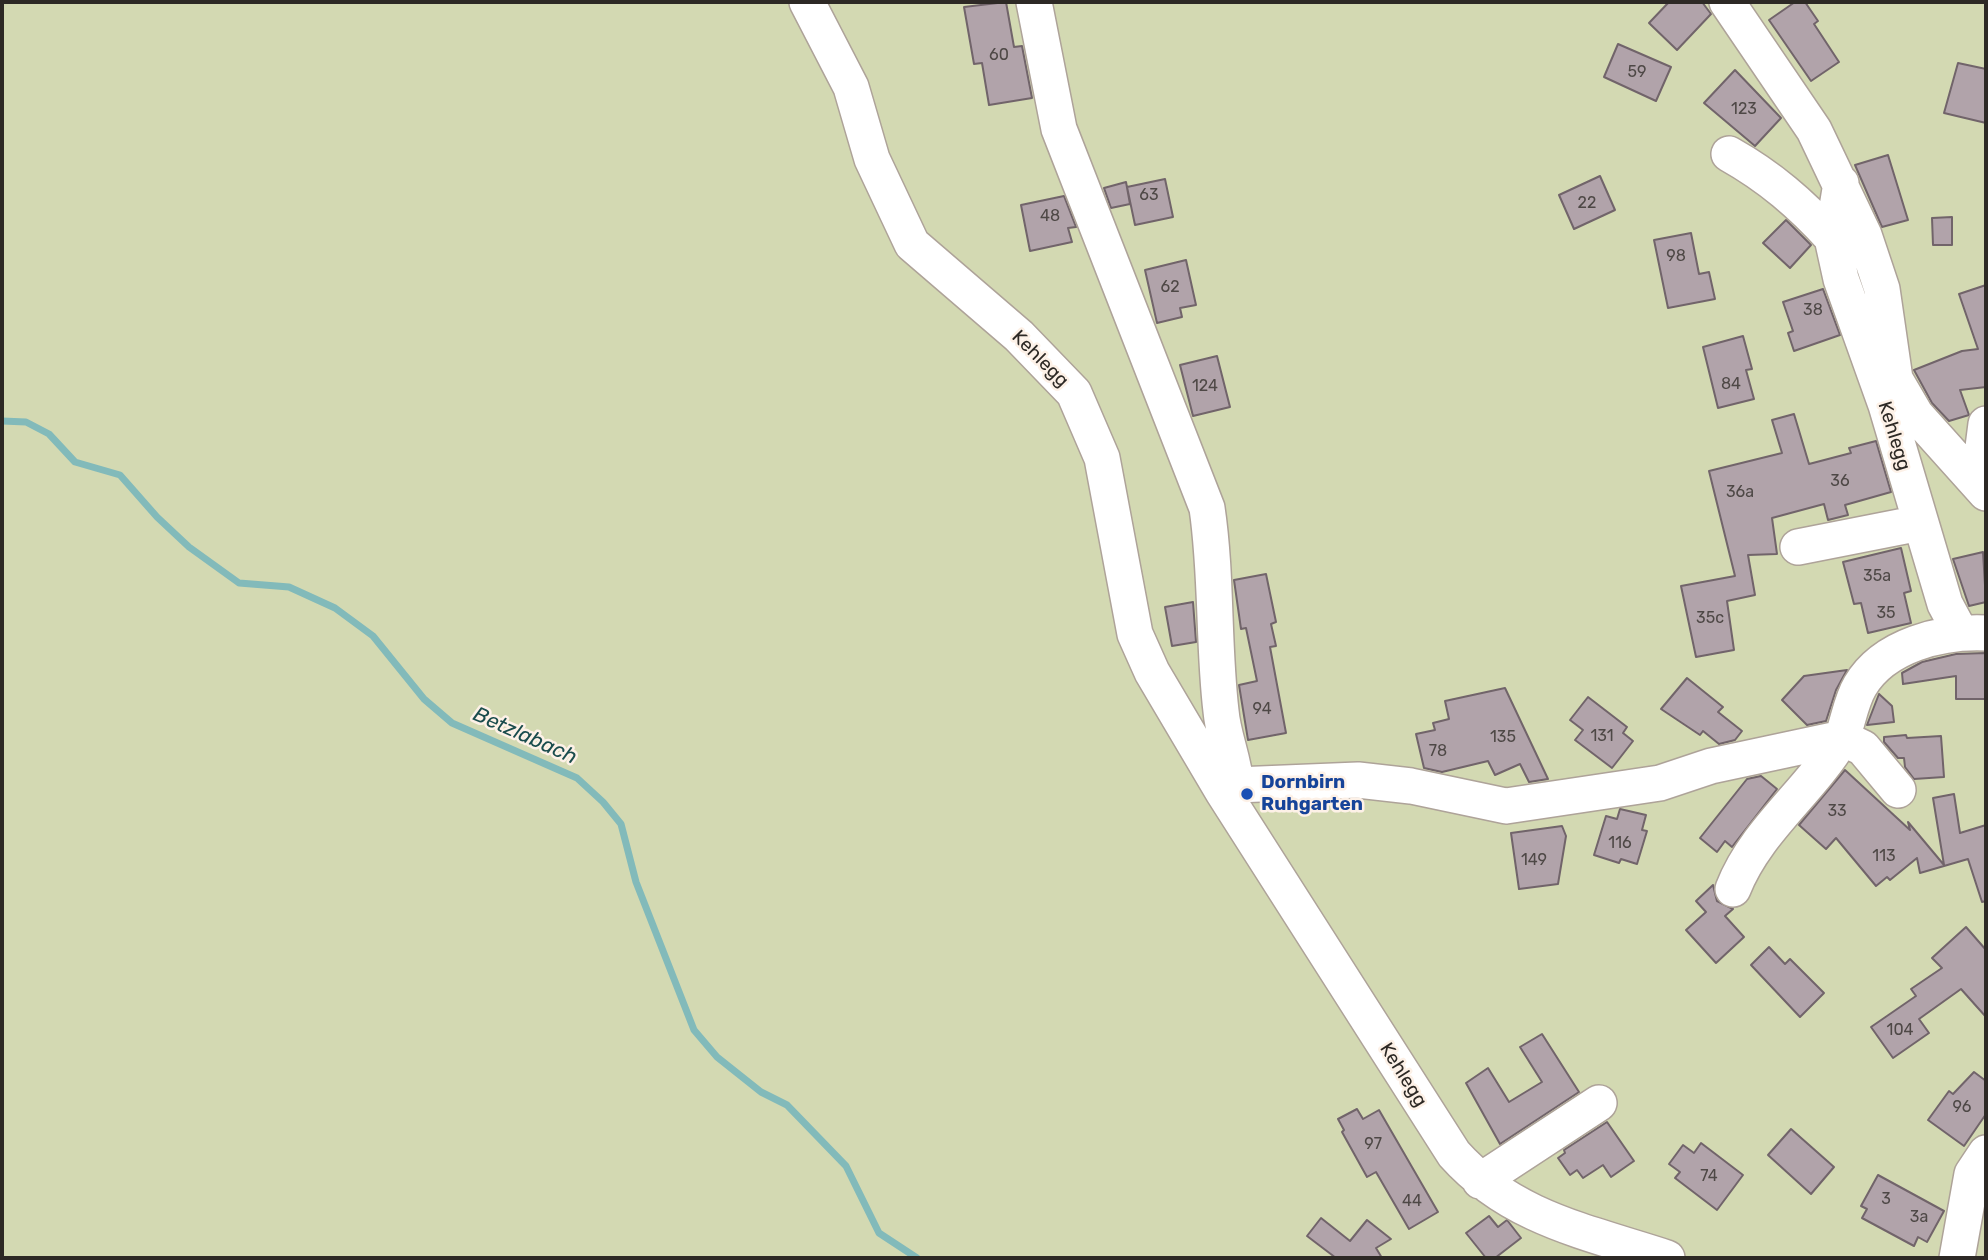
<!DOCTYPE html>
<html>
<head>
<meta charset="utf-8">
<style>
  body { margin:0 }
  #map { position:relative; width:1988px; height:1260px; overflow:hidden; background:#f0e4da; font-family:Rubik,sans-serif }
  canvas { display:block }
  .frame { position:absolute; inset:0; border:4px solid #2d2925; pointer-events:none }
</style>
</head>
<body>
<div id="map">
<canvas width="1988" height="1260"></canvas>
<div class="frame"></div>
</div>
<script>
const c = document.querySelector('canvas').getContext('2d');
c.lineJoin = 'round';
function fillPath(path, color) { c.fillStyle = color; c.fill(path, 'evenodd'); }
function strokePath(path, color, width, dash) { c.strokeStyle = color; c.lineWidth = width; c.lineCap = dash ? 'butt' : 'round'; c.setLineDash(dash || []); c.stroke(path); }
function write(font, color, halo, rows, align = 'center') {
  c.font = font + ' Rubik,sans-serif'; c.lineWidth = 5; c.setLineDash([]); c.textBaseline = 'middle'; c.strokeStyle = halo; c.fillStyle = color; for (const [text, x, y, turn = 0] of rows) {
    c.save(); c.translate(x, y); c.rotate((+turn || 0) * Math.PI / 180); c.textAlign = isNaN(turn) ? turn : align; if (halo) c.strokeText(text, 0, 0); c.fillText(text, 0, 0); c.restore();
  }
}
fillPath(new Path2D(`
  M2,2H1986V1258H2Z`), '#d3d9b2');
strokePath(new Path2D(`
  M2,421L26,422L49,434L75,462L120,475L157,517L189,547L239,583L289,587L335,608L373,636L424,699L452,723L577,778L603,802L621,824L636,882L694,1030L717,1057L761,1092L787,1105L846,1166L879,1233L917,1258`), '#82baba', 7);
const building = new Path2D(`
  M1006,2L1014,47L1022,46L1032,98L989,105L982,63L974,64L964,7Z
  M1669,2H1702L1711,14L1677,50L1649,23Z
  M1795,2H1805L1818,21L1814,24L1839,62L1811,81L1769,20Z
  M1618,44L1671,67L1656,101L1604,77Z
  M1958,63L1986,69V123L1944,113Z
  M1735,70L1781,118L1755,146L1704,103Z
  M1888,155L1908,220L1882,227L1855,165Z
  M1600,176L1615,210L1574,229L1559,195Z
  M1165,179L1173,217L1135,225L1127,187Z
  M1126,182L1130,204L1111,208L1104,188Z
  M1064,196L1076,227L1068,228L1072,242L1030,251L1021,205Z
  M1952,217V245H1933L1932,218Z
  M1786,220L1811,245L1790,268L1763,243Z
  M1691,233L1699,274L1709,272L1715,299L1668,308L1654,240Z
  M1186,260L1196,305L1180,308L1182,317L1157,323L1145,270Z
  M1986,285V387L1960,390L1969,415L1949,421L1932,403L1914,370L1962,351L1978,349L1959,294Z
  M1823,289L1840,335L1794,351L1788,333L1793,331L1783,302Z
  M1743,336L1752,369L1746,370L1754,399L1718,408L1703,347Z
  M1217,356L1230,407L1193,416L1180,365Z
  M1794,414L1809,464L1851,453L1849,448L1876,441L1891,492L1845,505L1848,515L1828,520L1824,504L1772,518L1777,554L1748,555L1755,595L1727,601L1734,650L1696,657L1681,586L1735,576L1709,471L1782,453L1772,420Z
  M1901,548L1911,591L1904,593L1911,623L1868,633L1861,603L1854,604L1843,562Z
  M1983,552L1986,602L1969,606L1953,559Z
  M1266,574L1276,622L1271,624L1276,646L1270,647L1286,733L1248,740L1239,685L1257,681L1246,628L1241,629L1234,580Z
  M1193,602L1196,642L1172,646L1165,607Z
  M1986,653V699H1956V676L1903,684L1902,673L1922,662L1956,654Z
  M1847,670L1836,690L1826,721L1807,725L1782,700L1804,676Z
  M1687,678L1723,707L1718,712L1742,731L1735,740L1719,744L1703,731L1700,735L1661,709Z
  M1505,688L1548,779L1529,782L1520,764L1495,775L1488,761L1442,772L1424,768L1416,734L1435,730L1433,723L1449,719L1445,701Z
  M1879,694L1892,706L1894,722L1867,725Z
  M1588,697L1627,727L1623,733L1633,741L1612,768L1575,740L1583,730L1570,720Z
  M1906,735L1907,738L1941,736L1944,777L1914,779L1905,767L1904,758H1898L1884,742V737Z
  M1845,770L1910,830L1908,822L1944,865L1933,798L1954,794L1960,833L1986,825V901L1982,902L1968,859L1920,873L1917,858L1890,880L1887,877L1876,886L1836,838L1826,849L1799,825Z
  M1761,776L1777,789L1732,847L1725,841L1717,852L1700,838L1747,779Z
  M1620,809L1646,815L1642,830L1647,831L1637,864L1621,859L1619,863L1594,855L1606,816L1617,819Z
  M1562,826L1566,836L1558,884L1519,889L1511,833Z
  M1713,885L1717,901L1733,909L1725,916L1744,937L1716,963L1686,930L1706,912L1696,901Z
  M1966,927L1986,950V1017L1961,989L1919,1019L1929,1033L1893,1058L1871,1027L1916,996L1911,989L1942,968L1932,958Z
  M1769,947L1785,964L1790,959L1824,993L1800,1017L1751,965Z
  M1542,1034L1579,1092L1500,1144L1466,1083L1488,1068L1509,1102L1542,1082L1520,1047Z
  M1974,1072L1986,1081V1114L1964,1146L1928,1120L1949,1091L1953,1094Z
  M1357,1109L1363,1119L1379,1110L1438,1212L1409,1229L1376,1172L1367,1177L1342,1132L1344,1130L1338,1119Z
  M1607,1122L1634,1161L1611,1177L1603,1165L1583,1178L1577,1170L1570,1175L1558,1158L1565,1153L1564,1150Z
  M1791,1129L1834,1167L1811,1194L1768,1155Z
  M1701,1143L1743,1175L1717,1210L1675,1178L1680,1172L1669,1164L1683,1145L1694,1153Z
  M1878,1175L1944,1211L1927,1242L1918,1237L1914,1246L1862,1218L1867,1209L1861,1206Z
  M1489,1216L1498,1227L1507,1220L1521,1238L1495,1258H1486L1466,1233Z
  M1321,1218L1350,1241L1367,1220L1391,1239L1376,1248L1382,1258H1336L1307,1236Z`);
fillPath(building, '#b1a3aa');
strokePath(building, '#71646a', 2);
const minor = new Path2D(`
  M807,2L851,87L872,159L912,244L1019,336L1074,393L1102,458L1135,634L1152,672L1223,792L1454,1154C1511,1218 1588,1232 1667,1258
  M1034,2L1059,129L1207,508C1217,575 1213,644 1221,711C1223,736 1234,759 1236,785
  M1727,2L1814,130L1864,235L1882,289L1895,379L1916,415L1986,493
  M1729,154C1770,177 1801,204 1832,238
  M1841,183L1832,238L1841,279L1886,405L1945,604L1960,632
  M1986,424L1981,463L1986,488
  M1798,547L1920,523
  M1223,792L1236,785L1358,780L1411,786L1506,806L1660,783L1711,766L1842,738C1848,722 1851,701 1860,686C1884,645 1942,631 1986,633
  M1733,889C1756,830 1810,792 1842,738L1863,748L1898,790
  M1480,1181L1599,1103
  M1957,1258L1972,1174L1986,1153`);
strokePath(minor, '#aea399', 38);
strokePath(minor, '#fff', 35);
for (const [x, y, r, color] of [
  [1247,794,7,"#1a4fb4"]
]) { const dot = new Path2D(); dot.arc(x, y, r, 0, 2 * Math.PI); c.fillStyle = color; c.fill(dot); strokePath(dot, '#fdf1e7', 2.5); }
write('16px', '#4e4846', null, [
  ["60",999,55],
  ["59",1637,72],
  ["123",1744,109],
  ["63",1149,195],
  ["22",1587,203],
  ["48",1050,216],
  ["98",1676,256],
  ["62",1170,287],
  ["38",1813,310],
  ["84",1731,384],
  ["124",1205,386],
  ["36",1840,481],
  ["36a",1740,492],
  ["35a",1877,576],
  ["35",1886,613],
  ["35c",1710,618],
  ["94",1262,709],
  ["131",1602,736],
  ["135",1503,737],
  ["78",1438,751],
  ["33",1837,811],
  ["116",1620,843],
  ["113",1884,856],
  ["149",1534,860],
  ["104",1900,1030],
  ["96",1962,1107],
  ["97",1373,1144],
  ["74",1709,1176],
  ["3",1886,1199],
  ["44",1412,1201],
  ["3a",1919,1217]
]);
write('19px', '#2d2925', '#fdf1e7', [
  ["Kehlegg",1040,359,45],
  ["Kehlegg",1894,436,73],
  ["Kehlegg",1403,1075,58]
]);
write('bold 19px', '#164399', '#fdf1e7', [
  ["Dornbirn",1261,783],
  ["Ruhgarten",1261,805]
], 'left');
write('italic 21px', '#1a4c4d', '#fdf1e7', [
  ["Betzlabach",525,736,24]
]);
</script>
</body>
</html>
